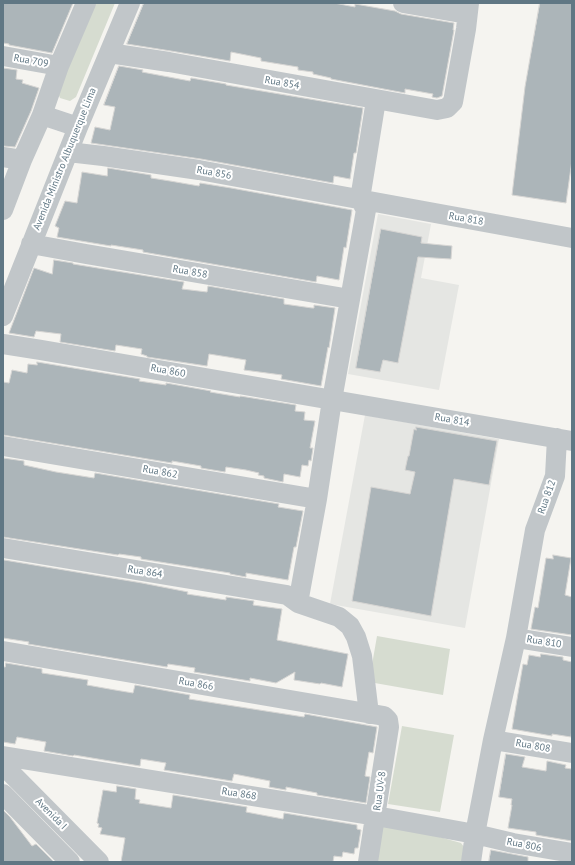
<!DOCTYPE html>
<html>
<head>
<meta charset="utf-8">
<style>
  body { margin:0 }
  #map { position:relative; width:575px; height:865px; overflow:hidden; background:#f5f4f0; font-family:"PT Sans",sans-serif }
  canvas { display:block }
  .frame { position:absolute; inset:0; border:4px solid #607784; pointer-events:none }
</style>
</head>
<body>
<div id="map">
<canvas width="575" height="865"></canvas>
<div class="frame"></div>
</div>
<script>
const c = document.querySelector('canvas').getContext('2d');
c.lineJoin = 'round';
function fillPath(path, color) { c.fillStyle = color; c.fill(path, 'evenodd'); }
function strokePath(path, color, width, dash) { c.strokeStyle = color; c.lineWidth = width; c.lineCap = dash ? 'butt' : 'round'; c.setLineDash(dash || []); c.stroke(path); }
function write(font, color, halo, rows, align = 'center') {
  c.font = font + ' "PT Sans",sans-serif'; c.lineWidth = 4; c.setLineDash([]); c.textBaseline = 'middle'; c.strokeStyle = halo; c.fillStyle = color; for (const [text, x, y, turn = 0] of rows) {
    c.save(); c.translate(x, y); c.rotate((+turn || 0) * Math.PI / 180); c.textAlign = isNaN(turn) ? turn : align; if (halo) c.strokeText(text, 0, 0); c.fillText(text, 0, 0); c.restore();
  }
}
fillPath(new Path2D(`
  M378,214L431,224L421,278L459,285L439,390L348,374Z
  M365,415L499,439L465,628L330,604Z`), '#e5e6e3');
fillPath(new Path2D(`
  M94,3H115L76,97L70,101L60,98L57,91Z
  M377,636L450,649L443,695L369,682Z
  M402,726L454,735L440,812L388,804Z
  M390,823L461,843L467,851L465,862H374L379,829Z`), '#d6dcd0');
const building = new Path2D(`
  M3,3H73L52,53L9,45V44L3,43Z
  M144,3H334L355,7V4L395,11L401,14L454,23L453,30H454L442,96L437,98L432,97L433,94L405,89V93L331,79V78L313,74V72L298,70V67L261,61V58L231,52L230,61L171,51L127,44Z
  M540,3H572V160L566,203L512,195L525,87Z
  M119,66L143,70L142,72L190,81L191,78L226,84V85L363,108L356,153H354L350,179L334,176L333,183L201,159L91,143L95,127L110,130L115,107L104,105Z
  M3,68L17,70L16,79L23,80L22,83L39,88L31,111L15,147L3,146Z
  M108,168L151,175V178L170,181L199,186L200,183L231,188L352,210L346,248L344,247L339,280L317,276L316,282L143,252V250L111,245V246L57,237L59,228L55,226L65,201L77,203L82,172L107,176Z
  M381,229L422,237L421,243L452,246L451,259L418,257L398,363L383,360L380,372L356,368Z
  M54,260L73,263V264L184,282L182,289L207,292L208,286L284,299V304L312,308H314V305L335,308L329,348L328,347L321,386L281,379L282,375L244,370L246,360L228,357L209,354L207,366L147,357V356L141,354L142,349L116,345L115,351L60,342L61,334L36,331L34,337L9,333L34,268L52,274Z
  M37,362L140,379L139,381L166,385V383L211,391L210,392L240,397V396L296,405L295,411L305,412L304,420L315,421L310,448H313L311,461L309,460L308,466L302,465L300,477L284,474L283,482L264,478V476L258,475L259,473L246,470L226,467L225,472L201,468V466L172,461V463L3,435V382L9,383L12,370L27,373L28,364L37,365Z
  M416,427L497,441L489,485L454,479L431,616L352,601L371,487L410,494L415,472L405,470L408,456H409L414,429L416,430Z
  M3,458L24,461V465L56,472L94,478L95,473L279,504L278,507L303,511L296,547H294L288,580L246,573V577L230,574V573L141,559V557L119,554L118,555L3,537Z
  M553,555L571,558L565,595L572,597V635L531,629L535,607L538,608L546,558L553,559Z
  M4,560L142,583L188,592L187,594L226,600V597L254,601L253,605L282,609L277,640L348,654L342,687L321,683L320,684L294,680L295,672L276,683L250,678V681L194,672L195,668L168,664L167,667L28,644L29,642L3,638V565Z
  M541,654L563,657V660L572,662V728L571,737L552,734V736L512,729L523,664L527,665L529,655L540,657Z
  M6,663L42,669V673L88,680L87,685L115,690L133,693L135,685L190,695L189,699L304,717L305,714L377,727L373,753L369,752L365,776L370,777L366,803L317,795V793L286,787V790L269,787L270,781L234,774L232,781L164,770L166,763L141,759L140,766L74,755L73,756L44,751L46,742L17,737L15,744L3,742V667H5Z
  M506,754L525,757L522,767L546,771L547,761L566,765L565,768L572,769V841L536,835V832L508,828L512,805H511L512,799L499,797Z
  M117,786L136,789L135,799L140,800L139,803L171,808L173,795L247,807L246,812L283,819L284,813L357,825V829L361,830L358,848H355L354,854L343,852L342,857L334,856L333,862H121L125,838L100,834L102,828L98,827L99,824L97,823L103,790L116,792Z
  M3,810L10,817L32,846L36,844L54,862H3Z
  M491,850L528,857V862H489Z`);
fillPath(building, '#acb5b9');
strokePath(building, '#d6d5d3', 1);
strokePath(new Path2D(`
  M403,3L467,14
  M109,53L169,62L437,110L447,108L453,102L466,29L469,3
  M3,56L59,66
  M42,115L78,127
  M68,152L103,156L199,170L572,238
  M3,157L22,160
  M3,210L22,160L42,115L59,66L86,3
  M31,244L86,254L350,299
  M3,316L78,127L130,3
  M3,344L41,350L572,441
  M3,446L317,499
  M3,548L287,595L298,603L339,617L350,626L356,637L362,656L369,714
  M298,603L317,499L332,400L366,210L360,199L376,100
  M516,638L572,647
  M3,651L384,716L388,720L389,727L368,862
  M493,740L572,753
  M3,756L376,816L475,834L513,843L572,853
  M3,765L99,862
  M3,794L70,862
  M471,862L475,834L493,740L516,638L535,530L555,476L557,438`), '#c1c6c9', 20);
write('10px', '#607784', '#fff', [
  ["Rua 709",31,61,10],
  ["Rua 854",282,83,10],
  ["Avenida Ministro Albuquerque Lima",65,159,-68],
  ["Rua 856",214,173,10],
  ["Rua 818",466,219,10],
  ["Rua 858",190,272,10],
  ["Rua 860",168,371,10],
  ["Rua 814",452,420,10],
  ["Rua 862",160,472,10],
  ["Rua 812",547,497,-70],
  ["Rua 864",145,572,9],
  ["Rua 810",544,642,9],
  ["Rua 866",196,684,10],
  ["Rua 808",533,746,10],
  ["Rua UV-8",380,791,-82],
  ["Rua 868",239,794,9],
  ["Avenida I",51,814,45],
  ["Rua 806",524,845,11]
]);
</script>
</body>
</html>
